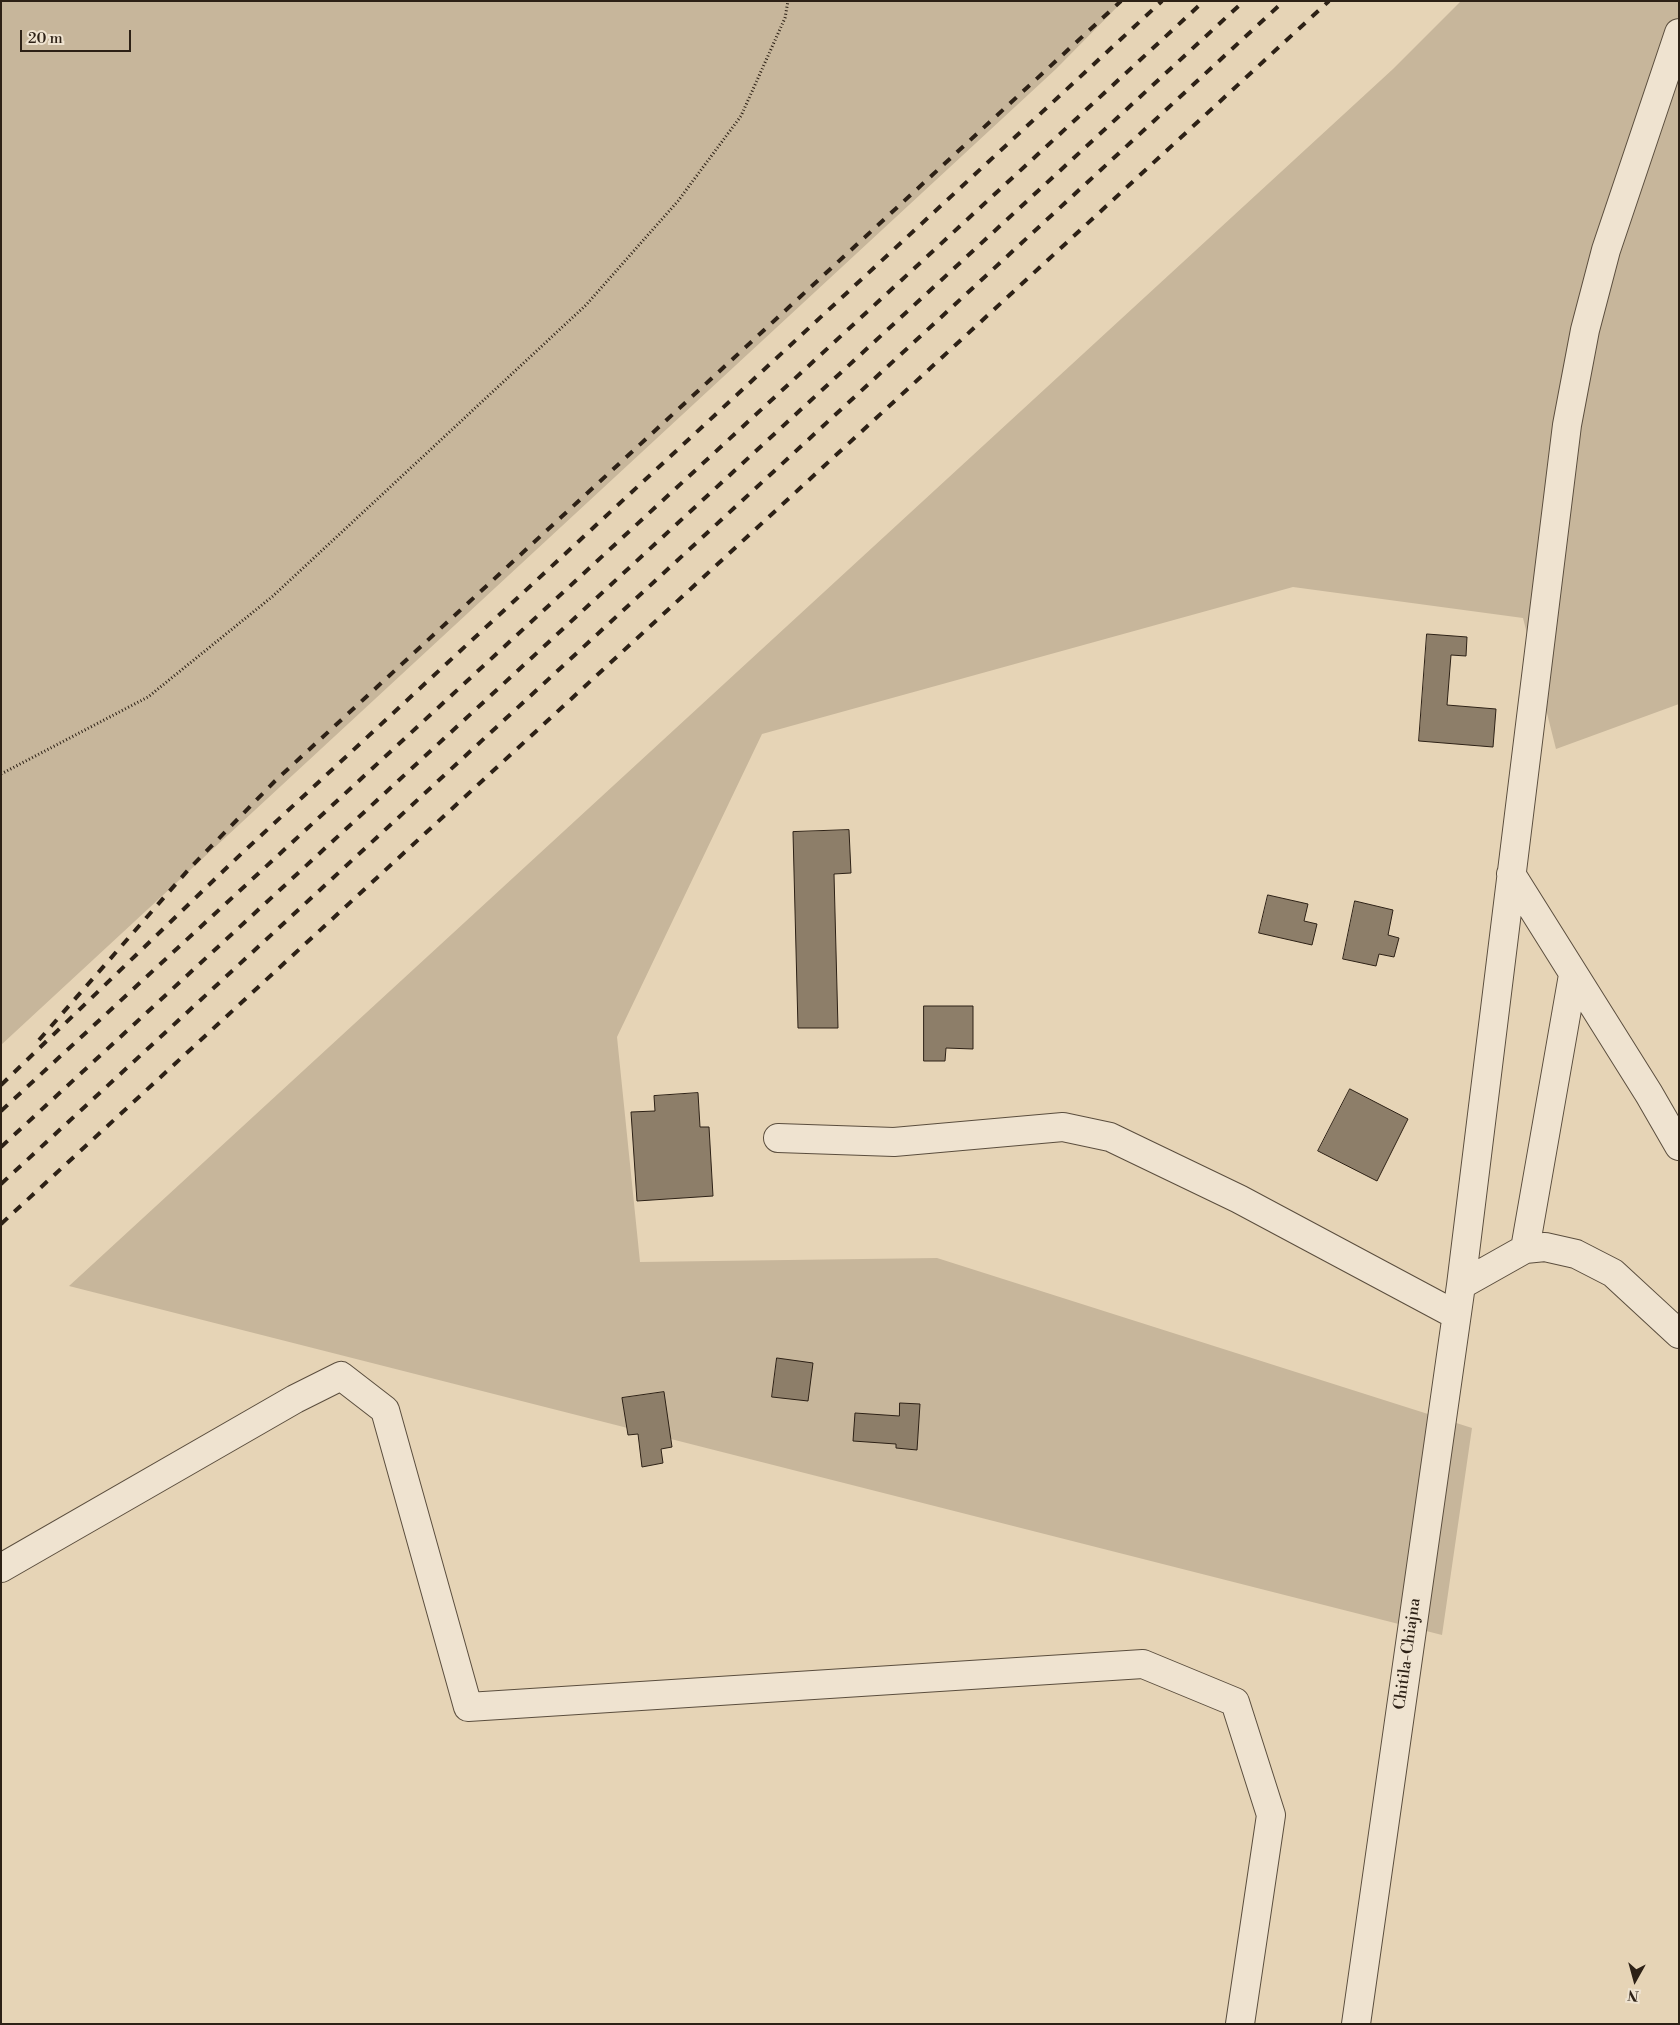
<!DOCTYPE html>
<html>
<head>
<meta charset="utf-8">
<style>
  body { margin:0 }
  #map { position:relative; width:1680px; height:2025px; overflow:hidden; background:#e6d4b6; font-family:"Libre Bodoni",serif }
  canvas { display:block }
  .frame { position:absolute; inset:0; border:2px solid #2d2116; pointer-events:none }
  .north { position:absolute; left:1610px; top:1955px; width:50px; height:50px; -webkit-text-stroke:4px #efe3d0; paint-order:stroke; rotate:187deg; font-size:14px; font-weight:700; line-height:20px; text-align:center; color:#2d2116 }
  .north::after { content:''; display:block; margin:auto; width:18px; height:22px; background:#2d2116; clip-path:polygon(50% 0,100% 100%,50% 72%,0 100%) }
  .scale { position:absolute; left:20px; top:30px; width:111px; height:22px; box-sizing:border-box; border:2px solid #2d2116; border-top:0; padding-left:6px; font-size:15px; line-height:18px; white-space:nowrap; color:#2d2116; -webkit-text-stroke:4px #efe3d0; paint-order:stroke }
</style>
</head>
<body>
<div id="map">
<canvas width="1680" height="2025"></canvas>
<div class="frame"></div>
<div class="north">N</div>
<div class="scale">20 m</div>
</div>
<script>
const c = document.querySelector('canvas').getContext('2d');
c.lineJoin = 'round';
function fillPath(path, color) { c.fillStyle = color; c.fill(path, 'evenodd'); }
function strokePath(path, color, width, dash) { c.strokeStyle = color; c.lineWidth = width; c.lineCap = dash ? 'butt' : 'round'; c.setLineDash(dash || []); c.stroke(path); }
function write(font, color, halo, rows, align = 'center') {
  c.font = font + ' "Libre Bodoni",serif'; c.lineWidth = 5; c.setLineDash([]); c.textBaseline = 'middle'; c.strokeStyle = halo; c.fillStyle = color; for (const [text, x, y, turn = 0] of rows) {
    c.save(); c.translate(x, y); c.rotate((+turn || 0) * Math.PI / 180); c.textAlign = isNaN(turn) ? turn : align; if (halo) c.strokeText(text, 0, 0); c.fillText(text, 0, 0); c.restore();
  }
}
fillPath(new Path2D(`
  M1,1H1123L1056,69L1,1045Z
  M1461,1H1679V704L1556,749L1523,618L1293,587L762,734L617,1037L640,1262L937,1258L1472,1428L1442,1635L69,1286L1393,69Z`), '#c7b69b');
const building = new Path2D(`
  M1427,634L1467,637L1466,656L1451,655L1447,705L1496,709L1493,747L1419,741Z
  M849,830L851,873L834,874L838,1028H798L793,832Z
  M1268,895L1308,904L1304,921L1317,924L1312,945L1259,933Z
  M1355,901L1393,910L1388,935L1399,938L1394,957L1379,954L1376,966L1343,959Z
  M924,1006H973V1049L946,1048L945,1061H924Z
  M1350,1089L1408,1119L1377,1181L1318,1151Z
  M698,1093L700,1127H709L713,1196L637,1201L631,1112L655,1111L654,1096Z
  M777,1358L813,1363L808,1401L772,1397Z
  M664,1392L672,1447L661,1449L663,1463L642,1467L638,1434L628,1435L622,1398Z
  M900,1403L920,1404L917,1450L896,1448V1444L853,1441L855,1413L899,1416Z`);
fillPath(building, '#8d7e69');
strokePath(building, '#2d2116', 1);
const minor = new Path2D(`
  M1511,874L1649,1094L1679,1146
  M778,1138L894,1142L1063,1127L1110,1137L1239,1199L1456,1315
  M1525,1249L1573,975
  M1461,1285L1525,1249L1545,1247L1576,1254L1613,1273L1679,1334
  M1,1568L295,1399L341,1376L385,1410L468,1707L1143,1664L1235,1702L1271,1815L1240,2024
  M1356,2024L1461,1285L1567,425L1585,330L1606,250L1679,33`);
strokePath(minor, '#5b4e3e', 30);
strokePath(new Path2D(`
  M1,774L148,697L273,596L586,305L678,201L741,116L785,18L788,1`), '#2d2116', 3, [1, 2.5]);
strokePath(minor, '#efe3d0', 28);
strokePath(new Path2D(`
  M39,1040L189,869L275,781L1121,1
  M1,1085L241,854L1162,1
  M1,1111L1204,1
  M1,1147L1244,1
  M1,1184L1284,1
  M1,1224L1329,1`), '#2d2116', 4, [9, 9]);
write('16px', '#2d2116', '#efe3d0', [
  ["Chitila-Chiajna",1408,1654,-82]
]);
</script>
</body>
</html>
